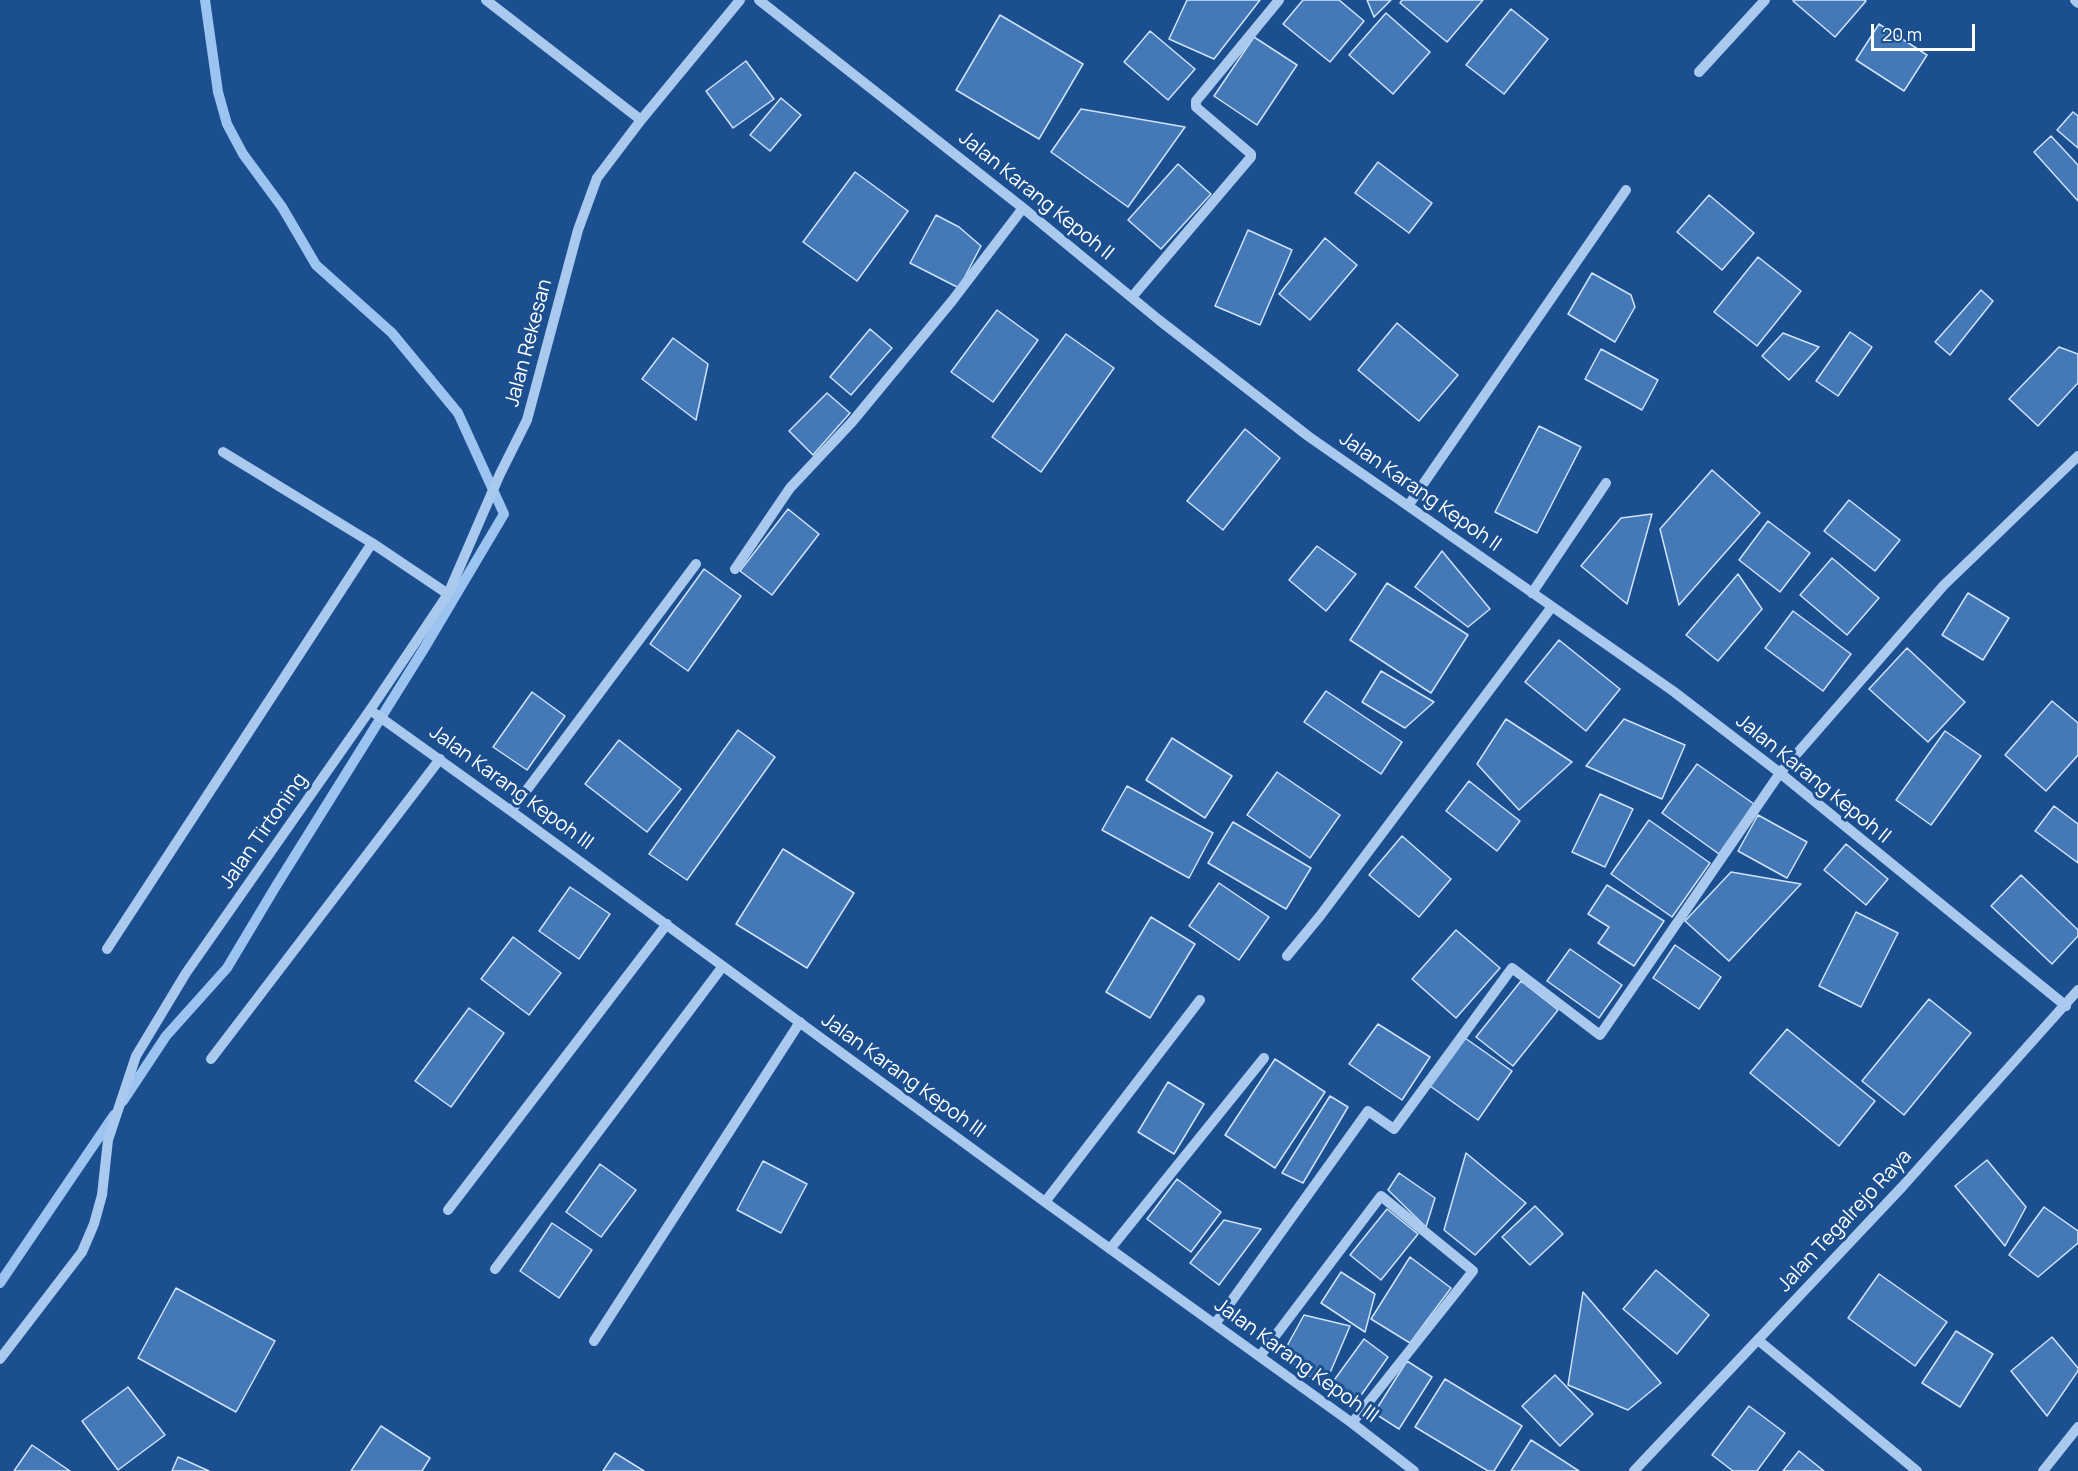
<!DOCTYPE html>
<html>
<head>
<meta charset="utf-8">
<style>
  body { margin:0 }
  #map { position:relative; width:2078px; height:1471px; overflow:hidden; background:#1b4f8f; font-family:Manrope,sans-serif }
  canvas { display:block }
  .scale { position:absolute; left:1871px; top:24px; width:104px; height:27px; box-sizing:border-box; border:3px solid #fff; border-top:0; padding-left:8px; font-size:18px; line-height:21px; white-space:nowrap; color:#fff; -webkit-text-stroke:4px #1b4f8f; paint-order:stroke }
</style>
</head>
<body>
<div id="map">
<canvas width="2078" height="1471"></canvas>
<div class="scale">20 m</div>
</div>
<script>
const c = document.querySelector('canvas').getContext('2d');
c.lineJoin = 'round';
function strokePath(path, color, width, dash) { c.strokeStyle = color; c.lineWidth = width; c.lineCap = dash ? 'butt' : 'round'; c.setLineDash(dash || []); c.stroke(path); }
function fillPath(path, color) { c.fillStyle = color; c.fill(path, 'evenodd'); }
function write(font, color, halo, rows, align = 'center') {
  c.font = font + ' Manrope,sans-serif'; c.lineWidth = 6; c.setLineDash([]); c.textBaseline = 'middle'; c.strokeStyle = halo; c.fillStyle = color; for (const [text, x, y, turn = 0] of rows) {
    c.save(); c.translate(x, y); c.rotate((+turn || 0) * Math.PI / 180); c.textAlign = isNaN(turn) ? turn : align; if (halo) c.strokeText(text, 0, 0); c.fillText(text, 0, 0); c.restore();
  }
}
strokePath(new Path2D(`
  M123,1101L166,1036L227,968L276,886L425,647L504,514L458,413L392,333L316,265L282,207L243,154L227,124L218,92L205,0
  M0,1283L114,1115`), '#9cc4f0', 10);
const building = new Path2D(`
  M1187,0H1260L1214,59L1169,39Z
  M1303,0H1339L1364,21L1330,62L1283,24Z
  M1367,0H1391L1374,17Z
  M1402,0H1483L1447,42L1400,3Z
  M1794,0H1864L1866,1L1835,37L1793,1Z
  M1511,9L1548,39L1504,94L1466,65Z
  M1386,13L1430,52L1393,94L1349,55Z
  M1000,15L1083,64L1039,139L956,90Z
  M1879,24L1927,55L1904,91L1856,60Z
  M1150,31L1195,69L1168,100L1124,62Z
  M1254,37L1297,65L1257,125L1214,96Z
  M746,61L774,99L733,128L706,91Z
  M781,98L801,115L770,151L750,135Z
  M1081,109L1185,127L1128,207L1051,152Z
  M2073,112L2078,116V148L2057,130Z
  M2051,136L2078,165V201L2034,152Z
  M1378,162L1432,203L1409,233L1355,193Z
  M1178,164L1211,194L1161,249L1128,220Z
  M855,172L908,211L857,281L803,242Z
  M1709,195L1754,233L1722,270L1677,232Z
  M936,215L959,227L981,246L959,288L910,263Z
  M1248,230L1292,250L1260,325L1215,306Z
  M1325,238L1357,265L1310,320L1279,294Z
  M1758,257L1801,291L1757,346L1714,312Z
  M1592,273L1631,295L1635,307L1615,342L1568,314Z
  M1981,290L1993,301L1950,355L1935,342Z
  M997,310L1038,340L993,402L951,372Z
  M1397,323L1458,375L1419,421L1358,370Z
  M870,329L892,348L851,395L830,377Z
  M1850,332L1872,347L1838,396L1816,381Z
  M1783,333L1819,347L1789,380L1762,356Z
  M1066,334L1114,368L1041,472L992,437Z
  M673,338L708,364L696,420L642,379Z
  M2059,347L2078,354V383L2038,426L2009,399Z
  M1601,349L1658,380L1642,410L1585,379Z
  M827,393L850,413L813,455L789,431Z
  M1539,426L1581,447L1537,533L1495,512Z
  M1245,429L1280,458L1223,530L1187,501Z
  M1712,470L1760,513L1679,605L1660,529Z
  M1849,500L1900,540L1875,571L1824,531Z
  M788,509L819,534L772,595L740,571Z
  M1652,514L1627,604L1581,566L1621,518Z
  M1768,521L1810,553L1780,592L1739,560Z
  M1317,546L1356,574L1326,611L1289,580Z
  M1442,551L1490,609L1468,627L1415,587Z
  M1832,558L1879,598L1847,635L1800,595Z
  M704,569L741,596L688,671L650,644Z
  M1738,574L1762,609L1718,661L1686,635Z
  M1387,583L1468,635L1431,693L1350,640Z
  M1968,593L2009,618L1983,660L1942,635Z
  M1793,611L1851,654L1823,691L1765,648Z
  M1559,640L1620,689L1586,731L1525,682Z
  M1907,648L1965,702L1928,742L1869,689Z
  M1381,671L1434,702L1405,728L1362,702Z
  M1326,691L1402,742L1381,774L1304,722Z
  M532,692L565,716L527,770L493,747Z
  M2052,701L2078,723V755L2046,791L2005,755Z
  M1506,719L1572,762L1519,810L1477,764Z
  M1624,719L1685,745L1662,799L1586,766Z
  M738,730L775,757L687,880L649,854Z
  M1945,731L1981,756L1931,825L1896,800Z
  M1172,738L1232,776L1205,818L1146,780Z
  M619,740L681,789L647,832L585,784Z
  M1697,764L1754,804L1719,854L1662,813Z
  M1277,772L1340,815L1310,858L1247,815Z
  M1469,781L1520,821L1497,851L1446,811Z
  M1127,786L1213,833L1189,878L1102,830Z
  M1600,794L1633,809L1605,867L1572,852Z
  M2054,806L2078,824V863L2035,831Z
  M1758,815L1807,842L1787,878L1738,851Z
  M1649,820L1710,863L1672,917L1611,874Z
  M1233,822L1311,868L1286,909L1208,863Z
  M1402,836L1451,879L1419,917L1369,875Z
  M1846,844L1888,879L1866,905L1824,870Z
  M783,849L854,893L807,968L736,924Z
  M1731,872L1801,884L1729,961L1685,921Z
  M2021,875L2078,930V936L2052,964L1991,906Z
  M1219,883L1269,917L1239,960L1189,926Z
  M1607,885L1664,921L1634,966L1598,943L1609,927L1588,914Z
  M570,887L610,914L579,959L539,931Z
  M1856,912L1898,933L1861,1007L1819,986Z
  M1151,917L1195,944L1150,1018L1106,992Z
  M1456,930L1500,968L1456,1018L1412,979Z
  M513,937L561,973L529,1015L481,979Z
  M1675,945L1721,977L1699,1009L1653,978Z
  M1570,949L1622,985L1599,1018L1547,981Z
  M1521,981L1558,1010L1513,1066L1476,1037Z
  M1929,999L1971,1033L1904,1115L1862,1081Z
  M469,1008L504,1033L451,1107L415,1081Z
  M1378,1024L1430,1057L1402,1100L1349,1064Z
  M1787,1029L1875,1101L1839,1146L1750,1073Z
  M1465,1038L1512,1071L1478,1120L1430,1086Z
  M1275,1059L1325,1092L1275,1168L1225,1135Z
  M1168,1082L1204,1104L1174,1154L1138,1132Z
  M1330,1096L1348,1107L1303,1183L1282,1173Z
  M1466,1153L1526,1203L1475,1255L1444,1230Z
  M1987,1160L2026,1207L2005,1246L1955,1186Z
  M763,1161L807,1184L781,1233L737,1210Z
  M600,1164L636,1190L601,1237L566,1212Z
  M1399,1173L1435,1198L1426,1227L1388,1190Z
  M1177,1179L1221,1212L1191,1252L1147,1219Z
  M1535,1206L1563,1234L1530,1265L1502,1237Z
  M2044,1207L2078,1231V1243L2038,1277L2009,1255Z
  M1387,1209L1418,1234L1381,1280L1350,1255Z
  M1224,1220L1261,1229L1219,1285L1190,1263Z
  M552,1223L592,1250L559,1298L520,1271Z
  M1410,1257L1451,1288L1410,1343L1371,1319Z
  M1656,1270L1709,1315L1677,1354L1623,1309Z
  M1341,1272L1375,1294L1365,1332L1321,1303Z
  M1879,1274L1947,1322L1915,1366L1848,1318Z
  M176,1288L275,1341L236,1412L138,1358Z
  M1583,1292L1661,1383L1628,1410L1568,1385Z
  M1304,1315L1350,1326L1324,1387L1282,1355Z
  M1956,1331L1993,1354L1960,1407L1922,1383Z
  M2052,1337L2078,1368V1371L2047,1416L2011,1371Z
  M1364,1339L1388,1357L1357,1401L1332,1383Z
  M1407,1361L1432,1377L1399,1429L1374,1413Z
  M1555,1375L1593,1414L1560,1446L1522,1406Z
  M1445,1379L1522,1426L1494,1471H1488L1415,1427Z
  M128,1387L165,1435L118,1470L82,1421Z
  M1749,1406L1785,1433L1757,1471H1733L1712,1455Z
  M381,1426L430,1458L422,1471H351Z
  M1531,1440L1579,1471H1511Z
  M32,1445L70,1471H14Z
  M1799,1451L1824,1471H1783Z
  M615,1453L644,1471H603Z
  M178,1457L209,1471H172Z`);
fillPath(building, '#4478b7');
strokePath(building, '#cfe3fa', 1.5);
strokePath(new Path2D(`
  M486,0L641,120
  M759,0L1023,208L1159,320L1308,436L1673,691L1780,773L2066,1006
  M2075,0L2078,3
  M1699,72L1765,0
  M1132,297L1251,157V154L1196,107V101L1279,0
  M223,452L372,543L448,594
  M1408,506L1626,190
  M735,569L790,488L852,422L952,301L1023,208
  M1532,593L1606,483
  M370,710L511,811L1045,1202L1352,1423L1414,1471
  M511,811L696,564
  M107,949L372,543
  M1287,956L1320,916L1551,608
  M211,1059L440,759
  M1045,1202L1200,1000
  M448,1210L667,924
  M1110,1249L1264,1058
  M495,1269L723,966
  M1215,1324L1368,1111L1394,1129L1512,968L1600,1035L1780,773L1944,585L2078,456
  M1758,1340L1917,1471
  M594,1341L800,1022
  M1260,1356L1381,1196L1473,1271L1352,1423
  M0,1359L82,1252L94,1224L102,1195L108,1140L136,1056L186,973L370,710L448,594L500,474L527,420L578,230L597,178L641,120L740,0
  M1634,1471L1902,1187L2078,990
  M2043,1471L2078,1427`), '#a9c9ee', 10);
write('20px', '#fff', '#1b4f8f', [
  ["Jalan Karang Kepoh II",1036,196,39],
  ["Jalan Rekesan",529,343,-75],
  ["Jalan Karang Kepoh II",1420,492,35],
  ["Jalan Karang Kepoh II",1813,779,39],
  ["Jalan Karang Kepoh III",511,788,36],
  ["Jalan Tirtoning",264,831,-55],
  ["Jalan Karang Kepoh III",903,1076,36],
  ["Jalan Tegalrejo Raya",1845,1221,-47],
  ["Jalan Karang Kepoh III",1296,1361,36]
]);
</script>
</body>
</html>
